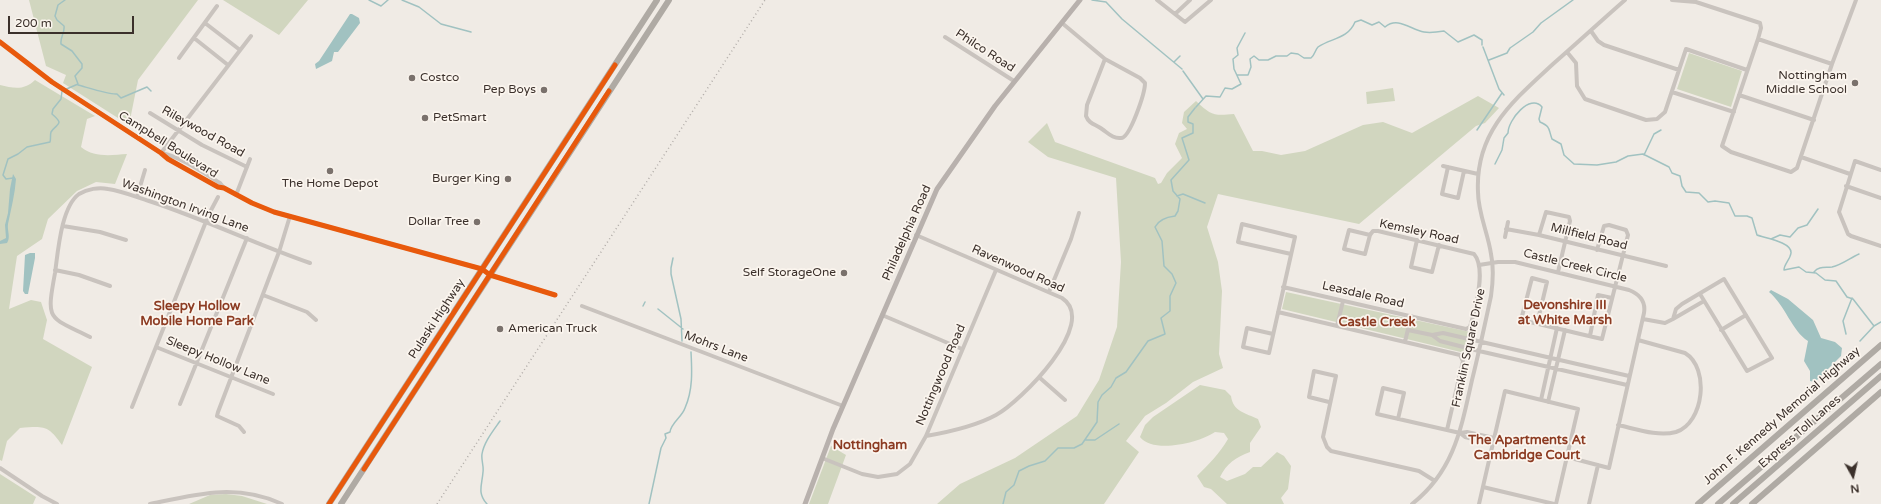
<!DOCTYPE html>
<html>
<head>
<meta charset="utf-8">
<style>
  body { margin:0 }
  #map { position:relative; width:1881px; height:504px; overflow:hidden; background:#f0ebe5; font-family:"Varela Round",sans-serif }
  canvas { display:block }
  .north { position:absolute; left:1833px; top:456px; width:40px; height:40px; -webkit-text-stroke:3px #fbf5ee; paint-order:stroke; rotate:172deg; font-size:11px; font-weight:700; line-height:16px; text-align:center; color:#3b302b }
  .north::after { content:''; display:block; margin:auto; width:14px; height:18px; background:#3b302b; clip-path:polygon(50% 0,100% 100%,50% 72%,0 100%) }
  .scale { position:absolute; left:8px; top:16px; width:126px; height:18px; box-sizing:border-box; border:2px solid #3b302b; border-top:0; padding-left:5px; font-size:12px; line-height:14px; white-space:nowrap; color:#3b302b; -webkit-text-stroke:3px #fbf5ee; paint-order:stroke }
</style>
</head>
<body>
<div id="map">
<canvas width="1881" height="504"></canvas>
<div class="north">N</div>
<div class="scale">200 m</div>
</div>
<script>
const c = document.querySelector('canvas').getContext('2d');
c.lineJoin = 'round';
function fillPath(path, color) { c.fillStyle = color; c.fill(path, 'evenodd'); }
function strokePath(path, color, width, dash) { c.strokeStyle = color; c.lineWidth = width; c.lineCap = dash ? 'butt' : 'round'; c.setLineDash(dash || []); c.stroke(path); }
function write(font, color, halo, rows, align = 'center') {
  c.font = font + ' "Varela Round",sans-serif'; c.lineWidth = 3.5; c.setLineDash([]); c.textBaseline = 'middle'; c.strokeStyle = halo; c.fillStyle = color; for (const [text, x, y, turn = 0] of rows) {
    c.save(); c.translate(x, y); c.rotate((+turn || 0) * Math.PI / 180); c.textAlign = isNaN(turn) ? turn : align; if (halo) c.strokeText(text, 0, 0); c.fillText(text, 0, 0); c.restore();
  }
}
fillPath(new Path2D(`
  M29,0H198L138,80L129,125L63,83L66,75L46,66Z
  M223,0H308L279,35Z
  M1689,53L1742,71L1731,107L1677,89Z
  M35,80L95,116L87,119L81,147C94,158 112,155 127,154L115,184L96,182L77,191L48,219L42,239L17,256L9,309L31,300L41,302L47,320L43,339L92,367L62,445C48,425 44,426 20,428L7,441L2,461L0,460V85C13,88 24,91 35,80Z
  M1393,88L1395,101L1367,104L1366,92Z
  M1478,96L1499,108L1485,123L1476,126L1359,224L1218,194L1207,227L1218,262L1222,291L1219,354L1223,368L1193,382L1166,403L1145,416L1126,441L1139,452L1104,504H937L960,484L1015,458L1077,416L1099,380L1117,327L1121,262L1116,178L1048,157L1028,142L1047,123L1055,142L1155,178L1158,184L1161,183L1167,173L1182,158L1175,144L1179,133L1187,129L1182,123L1184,112L1196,101C1211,115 1213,116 1234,114L1253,151H1262L1281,155L1305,151L1363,125L1383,122L1412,133Z
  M1286,292L1475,333L1469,354L1282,309Z
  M1200,385L1225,390L1231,396C1233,412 1246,413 1258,419L1261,427L1250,443V452C1236,457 1226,464 1220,477L1227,481L1245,474L1253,467H1261L1277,452L1284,456L1291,466L1288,489L1281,498L1284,504H1227L1211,489L1204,487L1197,476C1209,464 1219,454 1228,439L1224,433L1215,432C1199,443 1153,454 1140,437L1145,425L1153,417Z
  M831,446L846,455L828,504H809Z
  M0,474L36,497L33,504H0Z
  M226,494L242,496L267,504H189L210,495Z`), '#d1d6bf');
fillPath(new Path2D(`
  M350,14H352L359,18L360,23L338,52H334L332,61L316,69L315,64L319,61Z
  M13,174L16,179C15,194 11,209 8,224C7,231 11,237 7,243L0,244V241L6,238L5,225L8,213L10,189Z
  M30,253H35V258L28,294H25L23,291L25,255Z
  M1771,290L1788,299L1813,320L1821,338L1835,342L1842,348L1841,356L1815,382L1810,381V371L1804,361L1808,341C1792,331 1785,305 1769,292Z`), '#a1c2c1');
strokePath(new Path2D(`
  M369,0L381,6L388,0
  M402,0L419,7L441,24L471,32
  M1092,0L1106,2L1122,19L1182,69
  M1483,47L1499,89L1504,95
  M1489,60L1507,53L1510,48L1533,32L1541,23L1573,0
  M1174,62L1180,56
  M1183,71L1203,99
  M1237,75H1248L1251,67L1250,59L1254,56L1259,60H1268L1276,56H1287L1291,53L1298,54L1304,58H1311C1315,55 1315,50 1318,47C1331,38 1348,39 1355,22L1361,20L1372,25L1379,22L1385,27C1398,16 1411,30 1424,32C1430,33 1438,32 1444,31L1458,42L1474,35L1482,40V45
  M78,85C86,87 110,95 117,94L121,98L147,87L151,91
  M1196,107L1206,96L1220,97L1225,88L1232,89L1241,84L1234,69L1233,59L1238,55L1237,48L1245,33
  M1477,130L1502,93
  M1644,155L1654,134L1661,130
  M1495,164L1502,150L1504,138L1508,133C1508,120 1530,93 1542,107L1539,119L1540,122C1551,127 1548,128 1552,139L1561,144L1564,155L1574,164L1597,165L1616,162L1628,156L1643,154L1669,167L1672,173L1680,176L1682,186L1686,192L1699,193L1708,202L1715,201L1729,203L1735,216H1747L1752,218L1757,235C1765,238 1792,242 1791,253C1790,260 1784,264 1784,270L1799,267L1806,272L1816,273L1825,280L1836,281L1847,297L1853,299L1874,326
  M13,178L6,179L3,175L8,159L18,154L27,147L50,142C51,139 50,135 51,132C57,123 65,125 52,114L53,109L61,99L62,91L78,84L75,76L82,68V64L72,51L61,44C60,37 65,33 64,26L57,20L55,16L58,5L65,0
  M1177,196L1183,194L1205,203
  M1771,239L1780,235L1790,237L1798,228L1807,225L1818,209
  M673,258L671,268V274L681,319L682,341
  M1814,272C1819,266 1825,268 1832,267C1842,265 1850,258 1859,254
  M643,306L645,302
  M658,309L683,329
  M1846,334L1843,321L1852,298
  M1860,341L1874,326L1881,322
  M1085,440H1095L1119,424
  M487,504C477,493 482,485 483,472C484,466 481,460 482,454C484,442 493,431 500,421
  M649,504L661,448L666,438L665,434L670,432C671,423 682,417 685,408C693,390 692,371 691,352
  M1003,504L1006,492L1014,485L1019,471L1029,466L1045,461L1058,448H1074L1082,444L1097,422L1098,402L1102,395L1111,387L1116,378L1126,372L1148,341L1165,334L1161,318L1170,311V296L1176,283L1172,274L1164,266L1162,241L1155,227C1159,219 1167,217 1175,216L1178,211L1180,199L1173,191L1171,180L1189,160L1182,138L1193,133V124L1188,122V117L1195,108`), '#a1c2c1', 1.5);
strokePath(new Path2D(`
  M1157,0L1185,22L1211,0
  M1672,0L1696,2L1760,23L1761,28L1758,39L1722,146L1731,152L1791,172L1797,168L1832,64L1856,0
  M1175,14L1190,0
  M205,23L240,50
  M1062,23L1105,59
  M1591,31L1598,41L1604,45L1679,70
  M945,37L1014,81
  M194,38L228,65
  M1758,39L1832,64
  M0,42L52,82L161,153L168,159L218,187L224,188L252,203L274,212L482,269L490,275L555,295
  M1567,52L1576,63L1577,86L1585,99L1646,120L1657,119L1665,112L1686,49L1747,70
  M179,58L217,6
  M1105,59L1140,78L1145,83C1145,93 1130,138 1121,138C1113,139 1108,133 1102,129C1095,124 1089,124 1086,116L1087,105Z
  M1672,92L1734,112
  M1739,95L1814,120
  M150,113L202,145L247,167
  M161,153L251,36
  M162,153C183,158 202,172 220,183L224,188
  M1801,157L1850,174
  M1443,166L1478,174
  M1448,167L1442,194L1458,198L1464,171
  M1881,170L1855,161L1839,212L1848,234L1851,236L1881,246
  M1846,186L1881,198
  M236,195L250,159
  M137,197L145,170
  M63,226L100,232L126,240
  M1506,229L1539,235L1666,266
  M916,235L1062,298C1100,323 1020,402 996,415C976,426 949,432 926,436
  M1539,235L1546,212L1569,217L1570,221L1558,272
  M1505,237L1508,222
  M1417,240L1411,267L1432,272L1439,245
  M1479,265L1498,262H1515L1629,290C1639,294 1646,301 1644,313L1609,468L1567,457
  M55,270L79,275L110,286
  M1283,287L1466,329L1470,327C1475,310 1487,269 1474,254L1378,231H1373L1370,235L1349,230L1344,249L1365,254L1370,235
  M1049,292L1071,239L1079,213
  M263,295L307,312L316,320
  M582,306L843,406
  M1278,312L1460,355L1463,361L1447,430
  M882,315L962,349
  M1643,319L1665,323L1673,319L1676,309L1682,304L1724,279L1772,358L1747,371L1700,294
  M1673,319L1704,301
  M1537,324L1547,282L1532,278L1521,320C1548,326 1575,333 1602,339L1628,235L1626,230L1609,225L1604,226L1597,250
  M1337,326L1343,301
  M1408,330L1432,335L1443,333L1629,376
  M1721,330L1746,315
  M1273,334L1247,328L1243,347L1269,353L1295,237L1242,224L1238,242L1291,254
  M1432,335L1440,341L1479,351L1627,385
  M1590,336L1598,295L1612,298
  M90,337C48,316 46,322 55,273C58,252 61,207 79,194C87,189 99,187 108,189C122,191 136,197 149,201C204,219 255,244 310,263
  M1405,342L1411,316
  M156,347L273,394
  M1040,378L1065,400
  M1541,400L1557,328
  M1329,402L1309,397L1314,371L1336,376L1323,437L1327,447L1331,451L1419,471L1435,481
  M1548,402L1565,330
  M180,404L247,238
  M132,407L209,214L218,197
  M1398,419L1404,393L1383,388L1377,414L1460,433L1467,432L1494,438
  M1618,425C1636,429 1658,437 1676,432C1704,423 1710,368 1685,353L1638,340
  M244,432L239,426L217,416L218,412L279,252L290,216
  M1460,433L1465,437L1493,444
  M822,458L862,474L878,477L897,474L910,464L926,436L996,270
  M0,468L42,496L57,504
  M1483,487L1554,504
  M150,504C197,494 236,483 282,504
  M1412,504C1454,471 1461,429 1472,380C1479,352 1485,324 1491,296C1493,282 1494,268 1491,254C1488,233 1478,213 1478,192C1475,132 1513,101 1553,64C1577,43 1601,21 1625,0
  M1479,504L1505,391L1578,409L1556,504
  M1589,504L1598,465`), '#c9c3be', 4);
strokePath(new Path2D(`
  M805,504L833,429L937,189L995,106L1080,0`), '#b8b1ad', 5);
strokePath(new Path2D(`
  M329,504L657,0
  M341,504L669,0
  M1698,504L1881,345
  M1718,504L1881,364
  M1733,504L1881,376
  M1752,504L1881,392`), '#afaaa4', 6);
strokePath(new Path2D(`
  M437,504L765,0`), '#b1aca8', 1.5, [1, 3]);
strokePath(new Path2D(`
  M0,42L52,82L161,153L168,159L218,187L224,188L252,203L274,212L482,269L490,275L555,295
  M364,469L609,91
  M329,504L615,65`), '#e8590c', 5);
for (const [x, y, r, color] of [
  [412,78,4,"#7a716c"],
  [1855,83,4,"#7a716c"],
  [544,90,4,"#7a716c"],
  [425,118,4,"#7a716c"],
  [330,171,4,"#7a716c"],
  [508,179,4,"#7a716c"],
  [477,222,4,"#7a716c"],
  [844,273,4,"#7a716c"],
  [500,329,4,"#7a716c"]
]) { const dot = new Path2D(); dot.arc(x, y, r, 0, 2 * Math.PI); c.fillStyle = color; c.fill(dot); strokePath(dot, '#fbf5ee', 1.5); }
write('12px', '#3b302b', '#fbf5ee', [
  ["Philco Road",985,51,33],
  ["Rileywood Road",203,132,29],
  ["Campbell Boulevard",168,145,32],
  ["Washington Irving Lane",185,206,20],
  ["Kemsley Road",1419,232,12],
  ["Philadelphia Road",907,233,-66],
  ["Millfield Road",1589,237,14],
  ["Castle Creek Circle",1575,266,14],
  ["Ravenwood Road",1018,269,24],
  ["Leasdale Road",1363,295,13],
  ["Pulaski Highway",437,319,-57],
  ["Mohrs Lane",716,347,21],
  ["Franklin Square Drive",1469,348,-78],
  ["Sleepy Hollow Lane",218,361,22],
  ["Nottingwood Road",941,375,-67],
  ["John F. Kennedy Memorial Highway",1782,416,-41],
  ["Express Toll Lanes",1800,432,-41]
]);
write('12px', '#3b302b', '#fbf5ee', [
  ["Nottingham",1847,76],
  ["Middle School",1847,90],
  ["Costco",420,78,"left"],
  ["Pep Boys",536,90],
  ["PetSmart",433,118,"left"],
  ["Burger King",500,179],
  ["The Home Depot",330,184,"center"],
  ["Dollar Tree",469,222],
  ["Self StorageOne",836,273],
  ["American Truck",508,329,"left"]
], 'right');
write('bold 13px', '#8c3b22', '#fbf5ee', [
  ["Devonshire III",1565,306],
  ["at White Marsh",1565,321],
  ["Sleepy Hollow",197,307],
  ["Mobile Home Park",197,322],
  ["Castle Creek",1377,323],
  ["The Apartments At",1527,441],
  ["Cambridge Court",1527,456],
  ["Nottingham",870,446]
]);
</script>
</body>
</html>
